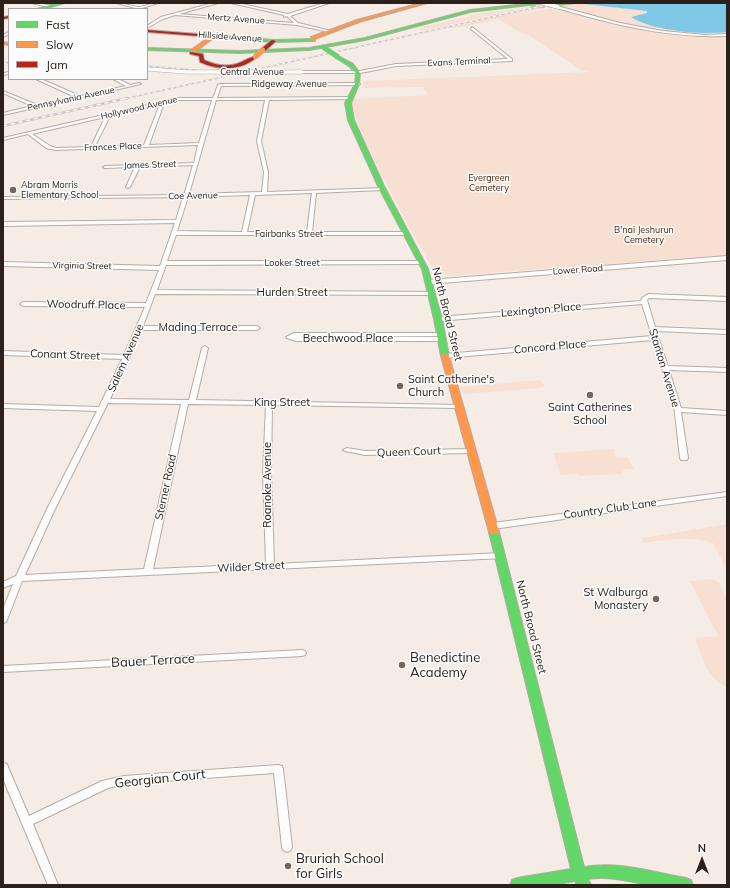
<!DOCTYPE html>
<html>
<head>
<meta charset="utf-8">
<style>
  body { margin:0 }
  #map { position:relative; width:730px; height:888px; overflow:hidden; background:#f6ece6; font-family:Mulish,sans-serif }
  canvas { display:block }
  .frame { position:absolute; inset:0; border:4px solid #2b211a; pointer-events:none }
  .legend { position:absolute; left:8px; top:8px; width:140px; height:72px; box-sizing:border-box; background:#fcfcfc; border:1px solid #a8a4a2; margin:0; padding:5px 7px; list-style:none; font-size:12px; color:#2b211a }
  .legend li { display:flex; align-items:center; gap:8px; height:20px }
  .legend b { width:20px; border:1px solid #a8a4a2 }
  .north { position:absolute; left:682px; top:840px; width:40px; height:40px; -webkit-text-stroke:3px #fcfcfc; paint-order:stroke; rotate:0deg; font-size:11px; font-weight:700; line-height:16px; text-align:center; color:#2b211a }
  .north::after { content:''; display:block; margin:auto; width:14px; height:18px; background:#2b211a; clip-path:polygon(50% 0,100% 100%,50% 72%,0 100%) }
</style>
</head>
<body>
<div id="map">
<canvas width="730" height="888"></canvas>
<div class="frame"></div>
<ul class="legend">
<li><b style="height:5px;background:#63d668"></b>Fast</li>
<li><b style="height:5px;background:#ff974d"></b>Slow</li>
<li><b style="height:5px;background:#b3261e"></b>Jam</li>
</ul>
<div class="north">N</div>
</div>
<script>
const c = document.querySelector('canvas').getContext('2d');
c.lineJoin = 'round';
function fillPath(path, color) { c.fillStyle = color; c.fill(path, 'evenodd'); }
function strokePath(path, color, width, dash) { c.strokeStyle = color; c.lineWidth = width; c.lineCap = dash ? 'butt' : 'round'; c.setLineDash(dash || []); c.stroke(path); }
function write(font, color, halo, rows, align = 'center') {
  c.font = font + ' Mulish,sans-serif'; c.lineWidth = 3; c.setLineDash([]); c.textBaseline = 'middle'; c.strokeStyle = halo; c.fillStyle = color; for (const [text, x, y, turn = 0] of rows) {
    c.save(); c.translate(x, y); c.rotate((+turn || 0) * Math.PI / 180); c.textAlign = isNaN(turn) ? turn : align; if (halo) c.strokeText(text, 0, 0); c.fillText(text, 0, 0); c.restore();
  }
}
fillPath(new Path2D(`
  M581,3H727V255L451,276L435,272C420,246 348,121 352,99L428,95L423,87L364,88L363,81L588,72L579,69L529,35L521,33L498,19L463,27L441,29L541,7L543,8L514,16L558,7L560,5Z
  M530,7L430,29L421,30L418,28L457,19L470,17L471,15Z
  M541,380L545,386L539,388L463,394L460,387Z
  M614,449L613,451L616,458L627,457L634,469H621L623,474L579,476V474L561,475L553,453Z
  M727,524V571L713,543C691,535 666,540 643,543V538Z
  M712,579L719,582L727,600V687C705,676 703,660 695,638L718,636L690,581Z`), '#f7e0d2');
fillPath(new Path2D(`
  M588,3H727V32C701,35 653,31 631,17L647,13V11L584,4Z`), '#80c8e8');
strokePath(new Path2D(`
  M530,6L559,4`), '#cdc3bd', 6, [6, 3]);
const street = new Path2D(`
  M32,3H39L51,6L49,7Z
  M117,3C124,3 131,6 138,7C144,7 151,3 158,3L139,9H132L135,8Z
  M213,3H218L179,14L294,23L287,16L284,17V15L231,3H237L288,14L324,3H329L290,16L298,23L331,31L329,32L297,25L175,15L163,19L147,28V26L161,17Z
  M557,6L620,23L663,31L705,35L727,34V36C666,38 615,25 557,8Z
  M472,27L512,59V61L396,66L360,73H302L300,72L302,71H360L396,64L508,59L471,29Z
  M9,32V34L3,37V35Z
  M9,72V74L3,75V73Z
  M36,79H41L80,96L126,86L113,79H118L130,85L139,83L141,84L3,115V113L32,106L3,93V91L37,105L75,97Z
  M359,83L360,84L358,85L221,86L217,98L350,97L351,98L349,99L269,100L261,141L268,172L267,192L384,188V189L382,190L316,193L312,232H406L408,233V235H176L167,261H421L424,263L423,264L166,265L157,290L432,292L434,293V295L155,294L143,326H257L260,328L257,330H142L110,399L189,400L202,348L205,346L208,348L196,400L460,405L461,406L458,408L272,405L271,473L274,564L501,553L504,554L505,556L504,558L22,581L7,620L6,622L3,623V609L13,584L3,588V582L16,576L47,509L97,411L3,408V404L99,407L122,359L3,355V351L124,355L145,307L23,306L20,304L23,302L146,303L159,270L3,266V262L160,266L175,223L3,226V222L176,220L183,197L3,199V197L184,195L193,165L140,167L130,187L128,188L126,187L135,167L105,168L103,167L105,166L194,163L198,145L56,150L46,148L28,134L3,140V138L178,98H213L218,85L220,84ZM178,100H212L199,143L149,145L164,103ZM216,100H265L257,141L264,172L262,192L189,194ZM160,104L144,145L95,146L110,116ZM105,117L91,147L56,148L50,146L32,134ZM312,193L307,232H247L255,195ZM250,195L242,232L177,231L188,197ZM108,403L181,404L144,569L25,575L55,509ZM188,404L266,405L263,473L266,564L153,569Z
  M727,256V260L429,284L426,282L429,280Z
  M648,294L727,297V301L649,298L647,300L655,327L727,330V334L656,331L668,366L727,368V372L669,370L681,408L727,411V415L681,412L688,458L687,460H681L680,458L674,405L653,340L445,358L442,356L445,354L652,336L642,304L438,321L435,319L438,317L641,301L642,298Z
  M294,333H441L444,335L443,336L295,337H442L445,339L442,341H296L287,338L286,337Z
  M347,448L365,451L472,449L476,451L472,453L365,455L345,451L343,450Z
  M727,492V496L493,529L489,526L493,523Z
  M302,650L305,651L306,653L305,655L302,656L3,672V666Z
  M3,763L7,764L8,767L29,816L102,781L124,776L278,765L282,766L283,769L292,847L291,850L287,852L283,850L282,847L274,773L124,784L108,788L33,824L58,885H48L3,779Z`);
const fast = new Path2D(`
  M58,3H65L44,9H37Z
  M534,3L538,4L470,12L365,40L309,50L240,53L147,50V48L240,51L309,48L365,38L470,10Z
  M558,3H576L559,5L557,4Z
  M250,38L274,40L313,39L315,40L313,41L274,42L248,40Z
  M338,56L353,64L360,73L359,84L351,103L354,120L384,186L428,269L442,319L449,356L448,358H445L441,356L434,319L422,269L378,186L348,120L345,103L355,84L356,73L349,66L336,58Z
  M494,529L498,530L499,532L584,867C618,861 653,872 686,878L691,880L693,885C680,885 666,886 653,885C631,883 610,875 588,879L591,885H577L575,881L553,885H510L512,880L517,878L571,869L489,532L490,530Z`);
const slow = new Path2D(`
  M421,3H427L359,22L315,39V41L311,40V37L357,20Z
  M212,35L216,36L195,52H191V50Z
  M3,42L9,43V45L3,44Z
  M442,354H445L449,356L499,532L498,534H490L489,532L441,356Z`);
const jam = new Path2D(`
  M9,16V18L3,19V17Z
  M147,30L250,38L252,39L250,40L147,32Z
  M272,40L276,41L265,51H261V49Z
  M190,52L203,54L204,60C215,65 225,67 236,64C243,62 252,55 257,57C241,71 219,71 200,62L199,56L190,54Z`);
strokePath(street, '#b5aca6', 2);
strokePath(fast, '#b5aca6', 2);
strokePath(slow, '#b5aca6', 2);
strokePath(jam, '#b5aca6', 2);
fillPath(street, '#fefcfb');
fillPath(fast, '#63d668');
fillPath(slow, '#ff974d');
fillPath(jam, '#b3261e');
const railFar1 = new Path2D(`
  M3,62L9,63
  M147,66L205,71L239,69
  M124,99L555,3`);
const rail = new Path2D(`
  M3,126L128,98`);
strokePath(railFar1, '#ccc8c7', 1.5);
strokePath(rail, '#ccc8c7', 2.5);
strokePath(railFar1, '#fcfcfc', 1, [3]);
strokePath(rail, '#fcfcfc', 1.5, [4]);
const streetBridge = new Path2D(`
  M543,3L558,7
  M147,69L187,72H302`);
const fastBridge = new Path2D(`
  M323,47L338,57`);
const slowBridge = new Path2D(`
  M255,57L263,50`);
strokePath(streetBridge, '#b5aca6', 4.5, []);
strokePath(fastBridge, '#b5aca6', 5.5, []);
strokePath(slowBridge, '#b5aca6', 5.5, []);
strokePath(streetBridge, '#fefcfb', 3.5);
strokePath(fastBridge, '#63d668', 4.5);
strokePath(slowBridge, '#ff974d', 4.5);
for (const [x, y, r, color] of [
  [13,190,4,"#726861"],
  [400,386,4,"#726861"],
  [590,395,4,"#726861"],
  [656,599,4,"#726861"],
  [402,665,4,"#726861"],
  [288,866,4,"#726861"]
]) { const dot = new Path2D(); dot.arc(x, y, r, 0, 2 * Math.PI); c.fillStyle = color; c.fill(dot); strokePath(dot, '#fcfcfc', 1.5); }
write('9px', '#2b211a', '#fcfcfc', [
  ["Mertz Avenue",236,19,4],
  ["Hillside Avenue",230,37,4],
  ["Evans Terminal",459,62,-3],
  ["Central Avenue",252,72],
  ["Ridgeway Avenue",289,84],
  ["Pennsylvania Avenue",71,99,-12],
  ["Hollywood Avenue",139,108,-13],
  ["Frances Place",113,147,-2],
  ["James Street",150,165,-2],
  ["Coe Avenue",193,196,-1],
  ["Fairbanks Street",289,234],
  ["Looker Street",292,263],
  ["Virginia Street",82,266,1],
  ["Lower Road",578,270,-4]
]);
write('9px', '#45250d', '#fcfcfc', [
  ["Evergreen",489,178],
  ["Cemetery",489,188],
  ["B'nai Jeshurun",644,230],
  ["Cemetery",644,240]
]);
write('9px', '#2b211a', '#fcfcfc', [
  ["Abram Morris",21,185],
  ["Elementary School",21,195]
], 'left');
write('11px', '#2b211a', '#fcfcfc', [
  ["Hurden Street",292,293],
  ["Woodruff Place",86,305,1],
  ["Lexington Place",541,310,-5],
  ["North Broad Street",447,314,76],
  ["Mading Terrace",198,328],
  ["Beechwood Place",348,339],
  ["Concord Place",550,347,-5],
  ["Conant Street",65,355,2],
  ["Salem Avenue",126,358,-66],
  ["Stanton Avenue",664,368,73],
  ["King Street",282,403],
  ["Queen Court",409,452,-2],
  ["Roanoke Avenue",268,485,-90],
  ["Sterner Road",166,487,-78],
  ["Country Club Lane",610,509,-8],
  ["Wilder Street",251,567,-3],
  ["North Broad Street",531,627,76]
]);
write('11px', '#2b211a', '#fcfcfc', [
  ["Saint Catherine's",408,380],
  ["Church",408,393],
  ["Saint Catherines",590,408,"center"],
  ["School",590,421,"center"],
  ["St Walburga",648,593,"right"],
  ["Monastery",648,606,"right"]
], 'left');
write('13px', '#2b211a', '#fcfcfc', [
  ["Benedictine",410,658],
  ["Academy",410,673],
  ["Bruriah School",296,859],
  ["for Girls",296,874]
], 'left');
write('13px', '#2b211a', '#fcfcfc', [
  ["Bauer Terrace",153,661,-3],
  ["Georgian Court",160,779,-6]
]);
</script>
</body>
</html>
